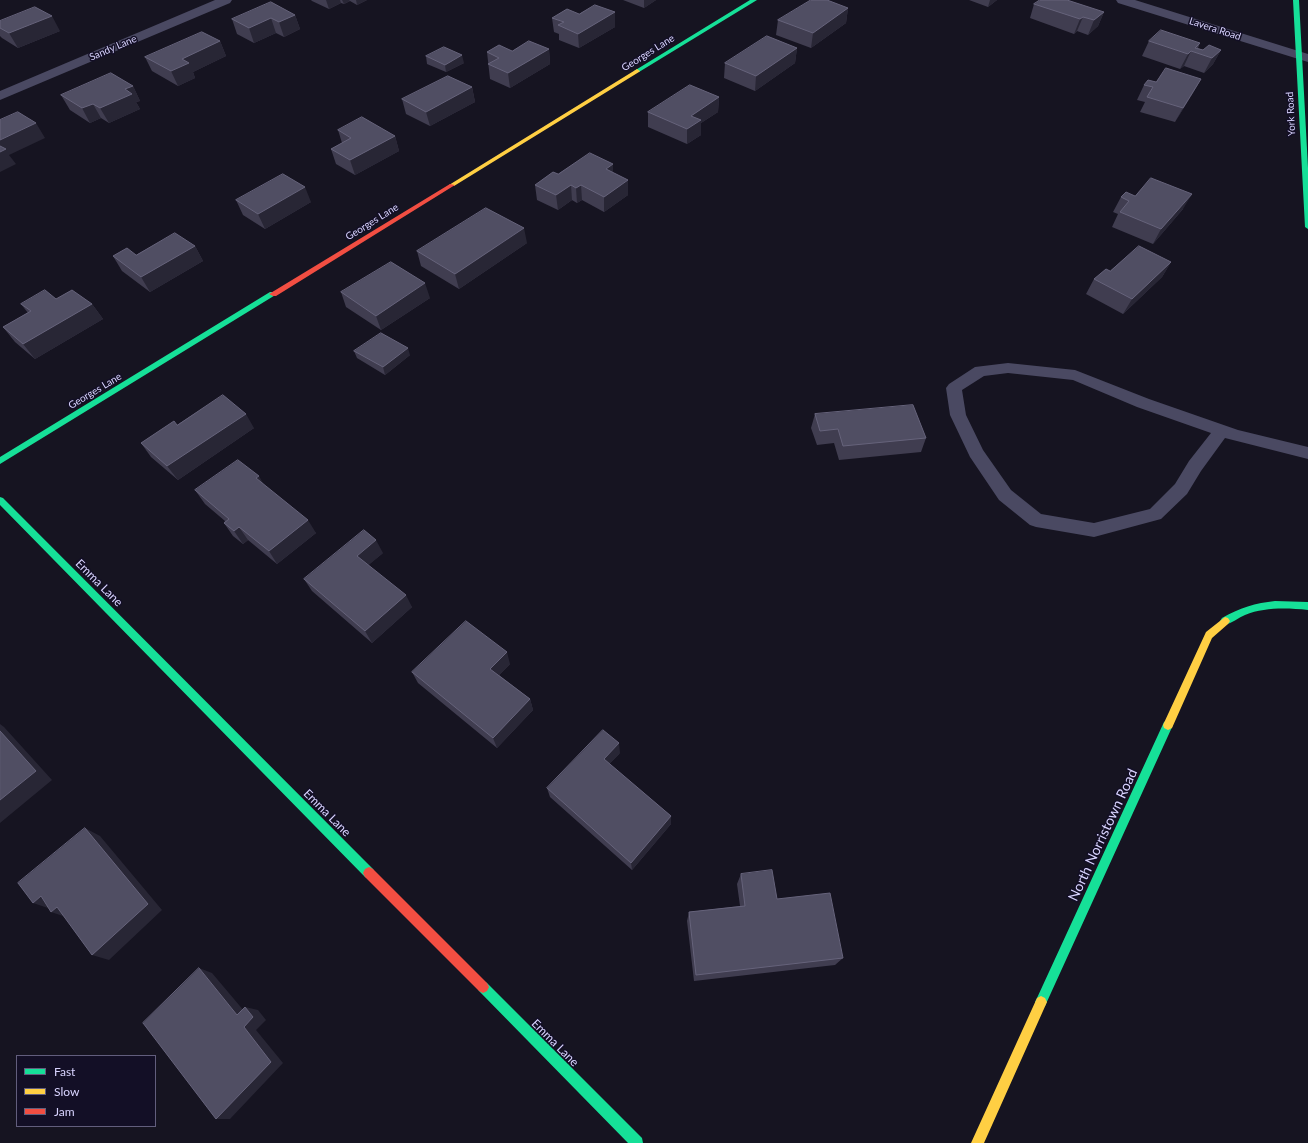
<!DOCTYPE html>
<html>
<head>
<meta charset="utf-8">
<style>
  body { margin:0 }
  #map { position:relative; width:1308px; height:1143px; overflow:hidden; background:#161421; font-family:Lato,sans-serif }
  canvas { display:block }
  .legend { position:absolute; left:16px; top:1055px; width:140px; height:72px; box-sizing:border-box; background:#130f26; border:1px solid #625e7d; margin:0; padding:5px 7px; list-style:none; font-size:12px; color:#d9d4ff }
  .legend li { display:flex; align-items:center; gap:8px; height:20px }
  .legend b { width:20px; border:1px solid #625e7d }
</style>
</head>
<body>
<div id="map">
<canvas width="1308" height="1143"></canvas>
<ul class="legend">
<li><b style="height:5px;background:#16e098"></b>Fast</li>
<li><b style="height:5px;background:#ffcf43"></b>Slow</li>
<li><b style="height:5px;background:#f24e42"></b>Jam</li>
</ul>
</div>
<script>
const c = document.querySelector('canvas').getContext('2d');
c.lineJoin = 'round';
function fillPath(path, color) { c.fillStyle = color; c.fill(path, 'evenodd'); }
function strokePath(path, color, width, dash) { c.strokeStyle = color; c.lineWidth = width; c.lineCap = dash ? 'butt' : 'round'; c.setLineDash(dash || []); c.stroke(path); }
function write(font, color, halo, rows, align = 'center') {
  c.font = font + ' Lato,sans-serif'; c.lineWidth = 3; c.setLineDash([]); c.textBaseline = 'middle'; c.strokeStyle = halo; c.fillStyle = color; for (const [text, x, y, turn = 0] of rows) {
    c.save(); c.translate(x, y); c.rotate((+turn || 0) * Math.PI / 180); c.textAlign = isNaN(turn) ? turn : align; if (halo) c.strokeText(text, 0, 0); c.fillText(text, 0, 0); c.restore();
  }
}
fillPath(new Path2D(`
  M1008,363L1075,370L1149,399L1238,430L1308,447V459L1225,438L1201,471L1187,494L1161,519L1094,537L1036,527L1030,525L999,500L970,457L950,415L946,388L949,384L975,367ZM1008,373L1073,380L1137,407L1211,433L1189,461L1175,484L1150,509L1094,523L1041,514L1011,490L983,450L966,415L962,390L984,376Z`), '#4a4962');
fillPath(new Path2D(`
  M215,0H232L230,3L0,100V91Z
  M1116,0H1135L1308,54V62L1118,3Z`), '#4a4962');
fillPath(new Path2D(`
  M750,0H757L639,72L634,71Z
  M1293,0H1299L1308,168V229L1305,227Z
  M270,292H273L277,294L0,464V457Z
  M0,497L3,498L373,869L375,873L373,877L369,879L365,877L0,505Z
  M1275,601L1308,602V610C1287,608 1265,607 1245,615C1238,618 1232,623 1225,625L1222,624L1220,621L1222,618C1239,608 1256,603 1275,601Z
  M1168,720L1172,722L1173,725L1045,1006L1041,1008L1037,1006L1035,1002L1037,998L1164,722Z
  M483,981L487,983L642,1138L643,1143H628L479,991L477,987L479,983Z`), '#16e098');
fillPath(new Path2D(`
  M637,69L640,71L639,72L454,186L449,185Z
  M1225,617L1228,618L1230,621L1228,624L1212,638L1172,728L1168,730L1164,728L1163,725L1206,632Z
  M1041,996L1045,998L1047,1002L984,1143H971L1037,998Z`), '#ffcf43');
fillPath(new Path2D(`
  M450,184L455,185L276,296H273L269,294Z
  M369,867L373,869L487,983L489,987L487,991L483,993L479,991L365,877L363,873L365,869Z`), '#f24e42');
fillPath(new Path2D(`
  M311,0H367L357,5L350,1L344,4L341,3L329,9L312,1Z
  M623,0H656L644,8Z
  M969,0H997L988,7Z
  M1034,4L1104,12L1098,26L1088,35L1077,31L1074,34L1030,18Z
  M848,8L846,23L811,48L776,35L778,20Z
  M615,12V27L579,48L559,40V34L554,32L552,18L579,14Z
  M295,15L300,29L284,37L276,33L254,43L237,34L232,19Z
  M0,21L60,31L18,48L2,38L0,36Z
  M220,41L226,56L193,72L195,78L178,86L152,71L145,57Z
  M1149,41L1200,43L1198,48L1203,50H1221L1213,64L1204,73L1184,66L1180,69L1142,56Z
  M797,48L795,63L755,91L724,78L725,63Z
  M549,49L550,64L510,88L490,79L487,52Z
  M426,56L464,63L446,72L427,64Z
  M1201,79L1193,93L1175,122L1140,112L1145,102L1137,100L1144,85L1156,82Z
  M133,86L140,101L136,102L140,109L109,123L101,118L90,123L70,110L61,95Z
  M472,87L475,102L430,126L406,114L402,99Z
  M719,97L718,112L701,123V135L687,144L648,127V112Z
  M338,130L395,136L399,151L355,175L336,164L331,149L342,143Z
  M613,173L628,195L604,212L582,200L577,203L572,200L558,210L537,200L535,185L558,174Z
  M1135,196L1183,209L1153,244L1112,227L1118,214L1113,212L1121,197Z
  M236,200L311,202L265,229L243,215Z
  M527,243L459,289L421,266L417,251Z
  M195,246L203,261L150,292L122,271L113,256L136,255Z
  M1171,262L1162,277L1123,314L1086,294L1094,279L1110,271Z
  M341,292L430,298L381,330L346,307Z
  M56,299L92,304L103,319L35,359L15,342L3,327L28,313L21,304Z
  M354,351L410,355L385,375L357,358Z
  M815,414L926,438L921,452L839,460L834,443L817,445L811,428Z
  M177,425L254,428L178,480L151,457L141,443Z
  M264,485L316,533L277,564L248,540L243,544L233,536L224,523L225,521L205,504L195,490Z
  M383,553L368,565L412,607L372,643L312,591L304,579Z
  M510,664L499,675L530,699L533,710L497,748L418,683L412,672Z
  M620,753L609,764L671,816V824L632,870L550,797L547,788Z
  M741,874L777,899L843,958L835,965L694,981L687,921L689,912L740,906L737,884Z`), '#403d50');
fillPath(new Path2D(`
  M326,0H340L341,3L329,9Z
  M342,0H349L350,1L344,4Z
  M356,0H367L357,5Z
  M644,0H656L644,8Z
  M990,0H997L988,7Z
  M848,8L846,23L811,48L813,33Z
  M615,12V27L579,48L578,34Z
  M1104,12L1098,26L1088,35L1094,20Z
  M295,15L300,29L284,37L279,22Z
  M52,16L60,31L18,48L9,33Z
  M1083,17L1077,31L1074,34L1080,19Z
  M271,18L276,33L254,43L249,28Z
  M220,41L226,56L193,72L195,78L178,86L171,71L182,59Z
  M797,48L795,63L755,91L756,76Z
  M549,49L550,64L510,88L508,73Z
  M1221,50L1213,64L1204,73L1212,58Z
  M1191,51L1184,66L1180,69L1188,54Z
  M462,55L464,63L446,72L445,65Z
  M1201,79L1193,93L1175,122L1183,108Z
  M133,86L140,101L136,102L140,109L109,123L100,108L125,89Z
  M472,87L475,102L430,126L426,112Z
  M719,97L718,112L701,123V135L687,144V129L691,116Z
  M93,104L101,118L90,123L82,108Z
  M36,123L45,138L9,155L16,164L0,172V140Z
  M395,136L399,151L355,175L350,160Z
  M613,164V179L606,169Z
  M628,180V195L604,212V197Z
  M571,185L572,200L558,210L556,195Z
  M581,185L582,200L577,203L576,188Z
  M305,187L311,202L265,229L258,214Z
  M1192,194L1183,209L1153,244L1161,229Z
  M524,228L527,243L459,289L455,274Z
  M195,246L203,261L150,292L141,277Z
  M1171,262L1162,277L1123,314L1132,299Z
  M425,283L430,298L381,330L376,316Z
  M92,304L103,319L35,359L23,344Z
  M408,348L410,355L385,375L383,367Z
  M246,414L254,428L178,480L167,466Z
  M259,476L267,490L256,478Z
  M308,520L316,533L277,564L269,551Z
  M239,527L248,540L243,544L234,531Z
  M376,540L383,553L364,569L357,556Z
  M406,595L412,607L372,643L365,631Z
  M507,652L510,664L494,680L490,669Z
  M530,699L533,710L497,748L493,738Z
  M0,724L4,727L52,780L0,823Z
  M619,743L620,753L605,768L604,759Z
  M671,816V824L632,870L631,863Z
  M85,828L100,836L162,910L109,960L92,955Z
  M41,896L51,909L33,903Z
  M57,907L69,918L51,912Z
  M199,968L212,973L250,1018L237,1015Z
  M245,1007L258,1010L266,1020L256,1030L283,1063L230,1119H216L244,1027Z`), '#282635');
const building = new Path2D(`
  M811,0H827L848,8L813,33L778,20Z
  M1040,0H1067L1104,12L1094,20L1083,17L1080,19L1034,4Z
  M271,2L295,15L279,22L271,18L249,28L232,19Z
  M595,5L615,12L578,34L558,25L564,22L552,18L567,9L579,14Z
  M35,7L52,16L9,33L0,28V21Z
  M1161,30L1200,43L1195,48L1203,50L1209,45L1221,50L1212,58L1191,51L1188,54L1149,41Z
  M202,32L220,41L182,59L189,63L171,71L145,57Z
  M767,36L797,48L756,76L725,63Z
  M529,41L549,49L508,73L488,64L499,58L487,52L499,45L512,51Z
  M444,47L462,55L445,65L426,56Z
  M1166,68L1201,79L1183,108L1147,97L1153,87L1144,85L1148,80L1156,82Z
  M111,73L133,86L125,89L132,94L100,108L93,104L82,108L61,95Z
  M448,76L472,87L426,112L402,99Z
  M690,85L719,97L691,116L701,120L687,129L648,112Z
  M18,112L36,123L0,140V120Z
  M362,117L395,136L350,160L331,149L351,138L338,130Z
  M0,146L6,149L0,152Z
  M590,153L613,164L606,169L628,180L604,197L581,185L576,188L571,185L556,195L535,185L553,172L558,174Z
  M283,174L305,187L258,214L236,200Z
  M1151,178L1192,194L1161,229L1120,212L1129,201L1121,197L1126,192L1135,196Z
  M486,208L524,228L455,274L417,251Z
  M175,233L195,246L141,277L113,256L127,248L136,255Z
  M1139,246L1171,262L1132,299L1094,279L1106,269L1110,271Z
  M391,262L425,283L376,316L341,292Z
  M45,290L56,299L72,290L92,304L23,344L3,327L31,311L21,304Z
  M381,333L408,348L383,367L354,351Z
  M223,395L246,414L167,466L141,443L174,421L177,425Z
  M913,405L926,438L843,446L838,429L820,431L815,414Z
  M238,460L259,476L256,478L308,520L269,551L239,527L234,531L224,523L229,519L195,490Z
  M364,530L376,540L357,556L406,595L365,631L304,579Z
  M466,621L507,652L490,669L530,699L493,738L412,672Z
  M603,730L619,743L604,759L671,816L631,863L547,788Z
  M0,731L36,771L0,800Z
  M85,828L148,904L92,955L57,907L51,912L41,896L33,903L18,883Z
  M772,870L777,899L830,893L843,958L696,975L689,912L745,906L741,874Z
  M199,968L237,1015L245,1007L253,1017L244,1027L271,1062L216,1119L143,1023Z`);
fillPath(building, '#504e63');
strokePath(building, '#66637b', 1);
write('10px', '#d9d4ff', '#130f26', [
  ["Lavera Road",1215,29,18],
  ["Sandy Lane",113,48,-23],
  ["Georges Lane",648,53,-32],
  ["York Road",1291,114,-93],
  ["Georges Lane",372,222,-32],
  ["Georges Lane",95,391,-31]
]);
write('12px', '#d9d4ff', '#130f26', [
  ["Emma Lane",99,583,45],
  ["Emma Lane",327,813,45],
  ["Emma Lane",555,1043,45]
]);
write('14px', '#d9d4ff', '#130f26', [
  ["North Norristown Road",1103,835,-65]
]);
</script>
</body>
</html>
